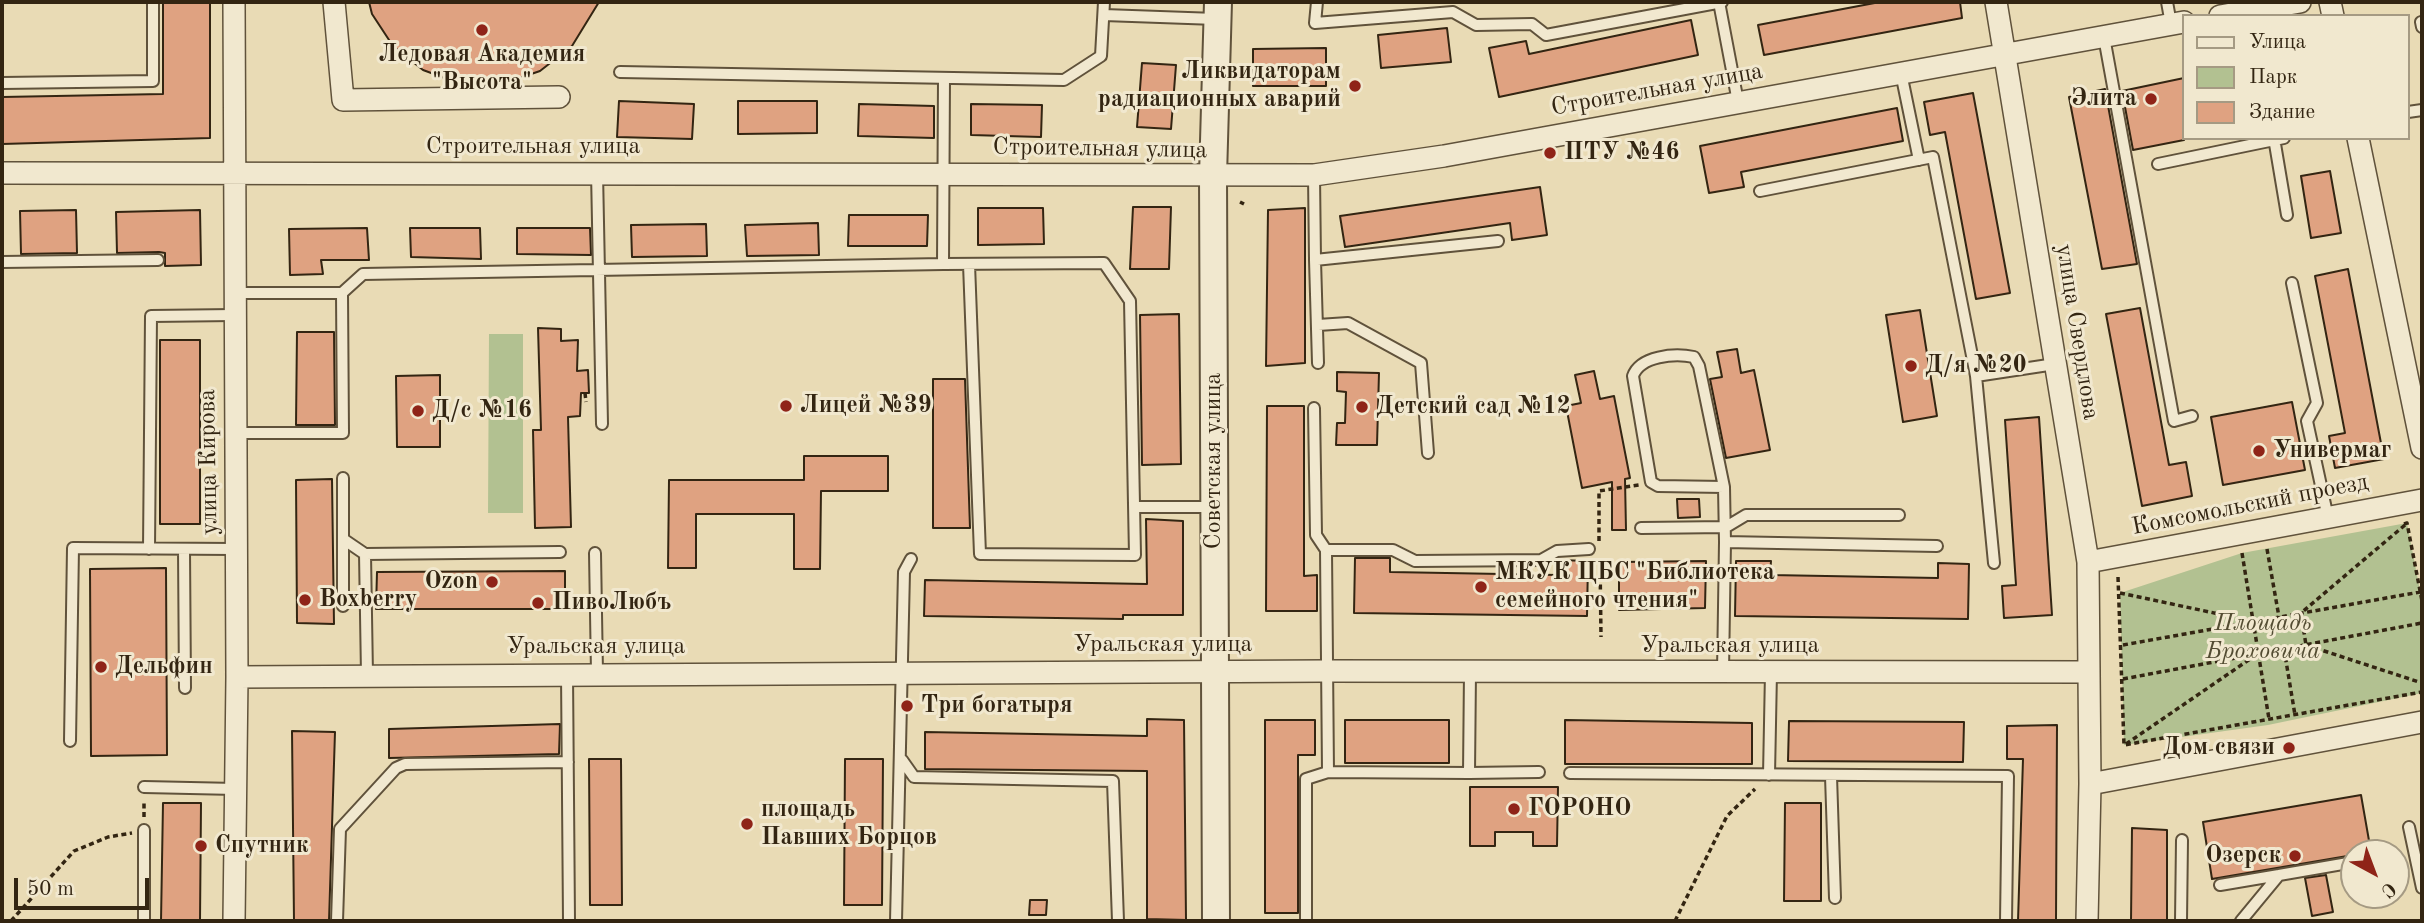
<!DOCTYPE html>
<html>
<head>
<meta charset="utf-8">
<style>
  body { margin:0 }
  #map { position:relative; width:2424px; height:923px; overflow:hidden; background:#e9dbb5; font-family:"Old Standard TT",serif }
  canvas { display:block }
  .frame { position:absolute; inset:0; border:4px solid #332512; pointer-events:none }
  .legend { position:absolute; left:2182px; top:14px; width:228px; height:126px; box-sizing:border-box; background:#f1e8cf; border:2px solid #a59a83; margin:0; padding:9px 12px; list-style:none; font-size:21px; color:#332512 }
  .legend li { display:flex; align-items:center; gap:14px; height:35px }
  .legend b { width:35px; border:2px solid #a59a83 }
  .north { position:absolute; left:2340px; top:839px; width:70px; height:70px; box-sizing:border-box; background:#f1e8cf; border:2px solid #a59a83; border-radius:50%; rotate:139deg; font-size:19px; font-weight:700; line-height:28px; text-align:center; color:#332512 }
  .north::after { content:''; display:block; margin:auto; width:24px; height:32px; background:#8f2418; clip-path:polygon(50% 0,100% 100%,50% 72%,0 100%) }
  .scale { position:absolute; left:14px; top:878px; width:135px; height:32px; box-sizing:border-box; border:4px solid #332512; border-top:0; padding-left:9px; font-size:21px; line-height:24px; white-space:nowrap; color:#332512; -webkit-text-stroke:5px #f1e8cf; paint-order:stroke }
</style>
</head>
<body>
<div id="map">
<canvas width="2424" height="923"></canvas>
<div class="frame"></div>
<ul class="legend">
<li><b style="height:9px;background:#f1e8cf"></b>Улица</li>
<li><b style="height:19px;background:#b2c191"></b>Парк</li>
<li><b style="height:19px;background:#dfa281"></b>Здание</li>
</ul>
<div class="north">С</div>
<div class="scale">50 m</div>
</div>
<script>
const c = document.querySelector('canvas').getContext('2d');
c.lineJoin = 'round';
function fillPath(path, color) { c.fillStyle = color; c.fill(path, 'evenodd'); }
function strokePath(path, color, width, dash) { c.strokeStyle = color; c.lineWidth = width; c.lineCap = dash ? 'butt' : 'round'; c.setLineDash(dash || []); c.stroke(path); }
function write(font, color, halo, rows, align = 'center') {
  c.font = font + ' "Old Standard TT",serif'; c.lineWidth = 6; c.setLineDash([]); c.textBaseline = 'middle'; c.strokeStyle = halo; c.fillStyle = color; for (const [text, x, y, turn = 0] of rows) {
    c.save(); c.translate(x, y); c.rotate((+turn || 0) * Math.PI / 180); c.textAlign = isNaN(turn) ? turn : align; if (halo) c.strokeText(text, 0, 0); c.fillText(text, 0, 0); c.restore();
  }
}
fillPath(new Path2D(`
  M489,334H523V513H488Z
  M2407,523L2422,601V693L2268,725L2124,745L2120,593L2242,553Z`), '#b2c191');
const building = new Path2D(`
  M163,2H210V138L2,144V97L163,94Z
  M369,2H599L572,46L540,71L502,84H461L423,70L393,46L372,14Z
  M1880,2H1960L1962,18L1764,55L1758,25Z
  M1691,20L1698,55L1499,97L1489,48L1526,41L1529,54Z
  M1447,28L1451,62L1381,68L1378,35Z
  M1326,48V86H1253V49Z
  M1142,63L1176,65L1171,129L1137,127Z
  M2184,78V140L2133,150L2122,91Z
  M2105,89L2137,264L2102,269L2069,97Z
  M1973,93L2010,293L1976,299L1945,132L1930,135L1924,102Z
  M619,101L694,104L692,139L617,137Z
  M738,101H817V133L738,134Z
  M859,104L934,106V138L858,136Z
  M971,104L1042,105L1041,137L971,135Z
  M1897,108L1903,141L1741,172L1744,187L1709,193L1700,146Z
  M2330,171L2341,233L2311,238L2301,176Z
  M1540,187L1547,235L1512,240L1510,223L1345,247L1340,216Z
  M1133,207H1171L1169,269H1130Z
  M978,208H1043L1044,244L978,245Z
  M1305,208V363L1266,366L1268,210Z
  M76,210L77,253L21,254L20,211Z
  M200,210L201,265L165,266V253L159,252L117,253L116,212Z
  M849,215H928L927,246H848Z
  M818,223L819,255L747,256L745,225Z
  M706,224L707,256L632,257L631,225Z
  M367,228L369,260H321L323,274L290,275L289,229Z
  M410,228H480L481,259L411,257Z
  M517,228H590L591,255L517,254Z
  M2348,269L2384,459L2335,468L2329,436L2345,433L2315,276Z
  M2140,308L2169,465L2186,462L2192,496L2142,506L2106,314Z
  M1920,310L1937,416L1903,422L1886,315Z
  M1179,314L1181,464L1142,465L1140,315Z
  M538,328L561,329V341L578,340L577,371L588,370L589,393H581L580,416L568,417L571,527L535,528L533,430H541Z
  M297,332H334L335,425H296Z
  M160,340H200V524H160Z
  M1737,349L1741,373L1754,370L1770,450L1726,458L1710,379L1722,377L1717,352Z
  M1594,371L1600,399L1614,396L1630,478L1625,479L1626,530H1612V482L1582,488L1566,406L1581,403L1575,375Z
  M1337,372L1379,373L1377,445H1336L1337,423H1345L1346,392L1337,391Z
  M440,375V447H397L396,376Z
  M933,379H965L970,528H933Z
  M2292,402L2305,470L2223,485L2211,417Z
  M1267,406H1304V576L1317,575V611H1266Z
  M2039,417L2052,615L2004,618L2002,586L2016,585L2005,420Z
  M804,456H888V491H821L820,569H794V514H696V568H668L669,480H804Z
  M332,479L334,624L297,623L296,480Z
  M1677,499H1699L1700,517L1678,518Z
  M1146,519L1183,521V615H1123V619L924,616L925,580L1147,584Z
  M1355,558H1390V572L1558,575V560L1588,561L1587,616L1354,613Z
  M1706,561L1705,608L1619,610V562Z
  M1736,561H1771L1770,575L1938,578V563L1969,564L1968,619L1735,616Z
  M166,568L167,755L91,756L90,569Z
  M565,571V609H376L377,572Z
  M1147,719L1184,720L1186,920L1147,919V771L925,769V732L1147,736Z
  M1265,720H1315V755H1298V913H1265Z
  M1345,720H1449V763H1345Z
  M1565,720L1752,723V764H1565Z
  M1789,721L1964,722L1963,762L1788,761Z
  M560,724L559,754L389,758V729Z
  M2057,725L2056,920L2018,921L2023,759H2007V726Z
  M292,731L335,732L329,921H294Z
  M589,759H621L622,905H590Z
  M845,759H883L882,905H844Z
  M1470,787H1558L1557,846H1533V832H1495V846H1470Z
  M2361,795L2371,852L2212,879L2203,822Z
  M163,803H201L200,921H161Z
  M1785,803H1821V901H1784Z
  M2132,828L2167,830V921H2131Z
  M2326,875L2333,912L2312,916L2305,878Z
  M1030,900H1047L1046,915H1029Z`);
fillPath(building, '#dfa281');
strokePath(building, '#332512', 2);
const service = new Path2D(`
  M1317,2L1315,23L1453,12L1476,25L1532,24L1546,35L1722,2
  M1719,2L1738,102
  M2167,2L2171,24
  M1104,15L1216,19
  M2421,22L2422,27
  M2104,37L2174,421L2192,416
  M620,72L1064,80L1101,56L1104,2
  M1901,73L1919,160
  M2,83L153,81V2
  M2408,112L2422,110
  M2274,138L2287,215
  M2158,164L2284,138
  M597,172L602,424
  M1314,175L1315,260
  M1760,191L1933,157L1976,376L1994,563
  M2,262L158,260
  M943,264L944,78
  M2292,283L2317,403L2307,421L2328,518
  M235,293H342
  M1318,325L1348,323L1421,363L1428,453
  M1318,363L1315,260L1498,241
  M1976,376L2055,364
  M1314,408L1316,535L1326,550H1393L1415,561L1541,560L1557,551L1589,549
  M235,433H343L342,293L363,274L943,264L1104,263L1130,301L1135,555L980,554L969,264
  M1724,487L1658,486L1651,482L1633,376C1640,356 1674,353 1694,357L1699,366L1724,487L1725,542
  M1135,507H1214
  M1641,528L1726,527L1746,515H1899
  M343,539L365,554
  M149,549L151,316L234,315
  M184,549L185,688
  M1326,550L1328,772
  M595,553L597,673
  M343,606V478
  M1723,672L1725,542L1937,546
  M567,673L569,921
  M367,675L365,554L560,552
  M70,741L73,548L236,549
  M902,760L914,777L1113,781L1118,921
  M1469,773L1539,772
  M1570,773L2008,776L2006,921
  M1769,775L1771,672
  M1831,776L1835,898
  M144,787L236,789
  M2409,827L2422,888
  M2220,885L2279,875
  M144,921V830
  M337,921L340,829L396,768L405,764L568,762
  M896,921L904,572L911,559
  M1306,921V779L1328,772L1469,773L1470,672
  M2181,921L2182,840
  M2241,921L2279,875L2354,862`);
const minor = new Path2D(`
  M234,2L237,677L234,921
  M334,2L343,100L559,97
  M1996,2L2088,562L2090,784L2087,921
  M2330,2L2333,16
  M2220,16L2300,2
  M2358,138L2422,448
  M2,173L1314,175L1444,156L2184,22
  M2088,562L2422,500
  M237,677L1326,671L2089,672
  M2090,784L2422,722`);
const tertiary = new Path2D(`
  M1216,921L1213,176L1218,2`);
strokePath(service, '#60523b', 14);
strokePath(minor, '#60523b', 24);
strokePath(tertiary, '#60523b', 30);
strokePath(new Path2D(`
  M1240,202L1244,204
  M585,393L586,402
  M2404,524L2407,523L2422,601
  M2405,525L2301,613L2306,645L2422,683
  M1599,541V491L1639,485
  M2267,549L2279,617
  M2242,553L2269,719
  M1600,559L1601,637
  M2118,577L2124,745L2422,692
  M2120,593L2252,621
  M2123,645L2420,592
  M2284,649L2295,715
  M2123,679L2422,623
  M2126,744L2253,657
  M144,817V800
  M11,921L74,851L108,837L132,833
  M1675,921L1727,816L1755,789`), '#332512', 3.5, [5, 3.5]);
strokePath(service, '#f1e8cf', 10);
strokePath(minor, '#f1e8cf', 21);
strokePath(tertiary, '#f1e8cf', 26);
for (const [x, y, r, color] of [
  [482,30,7,"#8f2418"],
  [1355,86,7,"#8f2418"],
  [2151,99,7,"#8f2418"],
  [1550,153,7,"#8f2418"],
  [1911,366,7,"#8f2418"],
  [786,406,7,"#8f2418"],
  [1362,407,7,"#8f2418"],
  [418,411,7,"#8f2418"],
  [2259,451,7,"#8f2418"],
  [492,582,7,"#8f2418"],
  [1481,587,7,"#8f2418"],
  [305,600,7,"#8f2418"],
  [538,603,7,"#8f2418"],
  [101,667,7,"#8f2418"],
  [907,706,7,"#8f2418"],
  [2289,748,7,"#8f2418"],
  [1514,809,7,"#8f2418"],
  [747,824,7,"#8f2418"],
  [201,846,7,"#8f2418"],
  [2295,856,7,"#8f2418"]
]) { const dot = new Path2D(); dot.arc(x, y, r, 0, 2 * Math.PI); c.fillStyle = color; c.fill(dot); strokePath(dot, '#f1e8cf', 2.5); }
write('bold 24px', '#332512', '#f1e8cf', [
  ["Ледовая Академия",482,55,"center"],
  ["\"Высота\"",482,83,"center"],
  ["Ликвидаторам",1341,72,"right"],
  ["радиационных аварий",1341,100,"right"],
  ["Элита",2137,99,"right"],
  ["ПТУ №46",1564,153],
  ["Д/я №20",1925,366],
  ["Лицей №39",800,406],
  ["Детский сад №12",1376,407],
  ["Д/с №16",432,411],
  ["Универмаг",2273,451],
  ["МКУК ЦБС \"Библиотека",1495,573],
  ["семейного чтения\"",1495,601],
  ["Ozon",478,582,"right"],
  ["Boxberry",319,600],
  ["ПивоЛюбъ",552,603],
  ["Дельфин",115,667],
  ["Три богатыря",921,706],
  ["Дом связи",2275,748,"right"],
  ["ГОРОНО",1528,809],
  ["площадь",761,810],
  ["Павших Борцов",761,838],
  ["Спутник",215,846],
  ["Озерск",2281,856,"right"]
], 'left');
write('24px', '#332512', '#f1e8cf', [
  ["Строительная улица",1657,90,-10],
  ["Строительная улица",533,147],
  ["Строительная улица",1100,149,1],
  ["улица Свердлова",2077,332,81],
  ["Советская улица",1214,461,-90],
  ["улица Кирова",209,462,-91],
  ["Комсомольский проезд",2250,505,-11],
  ["Уральская улица",1163,645],
  ["Уральская улица",1730,646],
  ["Уральская улица",596,647]
]);
write('italic 24px', '#534c32', '#f1e8cf', [
  ["Площадь",2263,624],
  ["Броховича",2263,652]
]);
</script>
</body>
</html>
